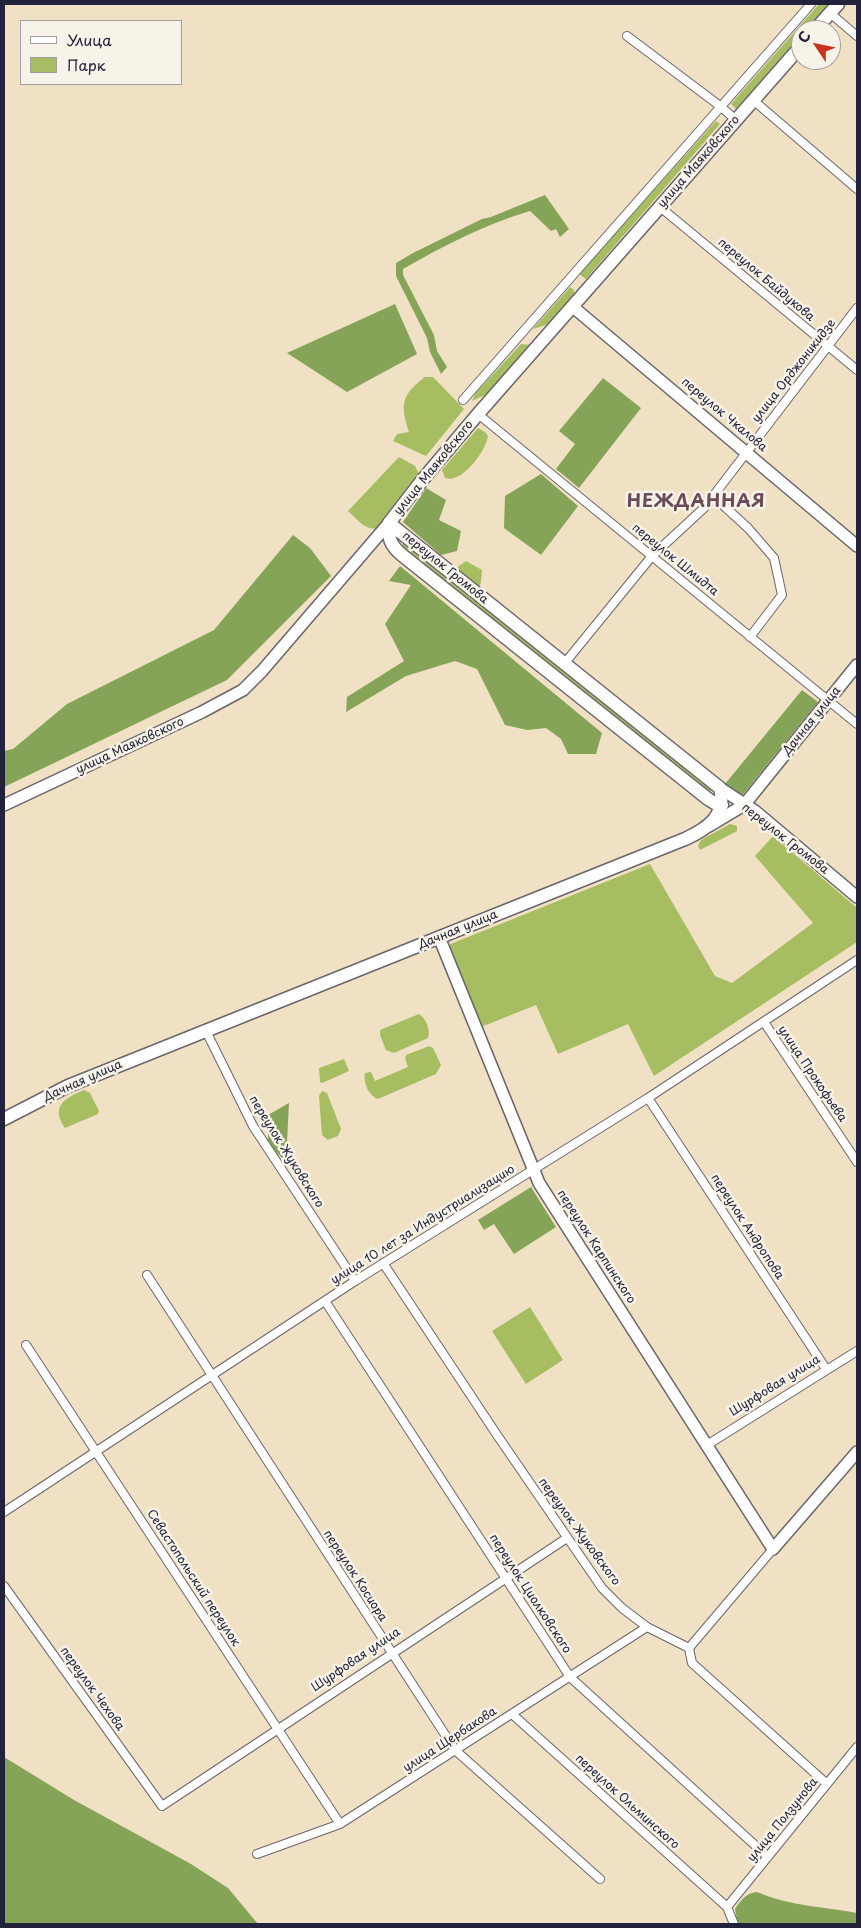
<!DOCTYPE html>
<html>
<head>
<meta charset="utf-8">
<style>
  body { margin:0 }
  #map { position:relative; width:861px; height:1928px; overflow:hidden; background:#f0e1c4; font-family:"Playpen Sans",sans-serif }
  canvas { display:block }
  .frame { position:absolute; inset:0; border:5px solid #22223b; pointer-events:none }
  .legend { position:absolute; left:20px; top:20px; width:162px; height:65px; box-sizing:border-box; background:#f7f3e8; border:1px solid #a29fa3; margin:0; padding:6px 9px; list-style:none; font-size:15px; color:#22223b }
  .legend li { display:flex; align-items:center; gap:10px; height:25px }
  .legend b { width:25px; border:1px solid #a29fa3 }
  .north { position:absolute; left:791px; top:20px; width:50px; height:50px; box-sizing:border-box; background:#f7f3e8; border:1px solid #a29fa3; border-radius:50%; rotate:304deg; font-size:14px; font-weight:700; line-height:20px; text-align:center; color:#22223b }
  .north::after { content:''; display:block; margin:auto; width:18px; height:22px; background:#c8321e; clip-path:polygon(50% 0,100% 100%,50% 72%,0 100%) }
</style>
</head>
<body>
<div id="map">
<canvas width="861" height="1928"></canvas>
<div class="frame"></div>
<ul class="legend">
<li><b style="height:6px;background:#fff"></b>Улица</li>
<li><b style="height:14px;background:#a7bd62"></b>Парк</li>
</ul>
<div class="north">С</div>
</div>
<script>
const c = document.querySelector('canvas').getContext('2d');
c.lineJoin = 'round';
function fillPath(path, color) { c.fillStyle = color; c.fill(path, 'evenodd'); }
function strokePath(path, color, width, dash) { c.strokeStyle = color; c.lineWidth = width; c.lineCap = dash ? 'butt' : 'round'; c.setLineDash(dash || []); c.stroke(path); }
function write(font, color, halo, rows, align = 'center') {
  c.font = font + ' "Playpen Sans",sans-serif'; c.lineWidth = 5; c.setLineDash([]); c.textBaseline = 'middle'; c.strokeStyle = halo; c.fillStyle = color; for (const [text, x, y, turn = 0] of rows) {
    c.save(); c.translate(x, y); c.rotate((+turn || 0) * Math.PI / 180); c.textAlign = isNaN(turn) ? turn : align; if (halo) c.strokeText(text, 0, 0); c.fillText(text, 0, 0); c.restore();
  }
}
fillPath(new Path2D(`
  M819,4H829L806,30H801V35L736,109L731,104Z
  M716,121L720,124L586,279L579,274Z
  M570,287L574,290V294L549,324L533,329Z
  M521,344L531,345L487,394L472,401L475,394Z
  M425,377H433L464,409L426,456L393,441L397,434L409,432C400,405 401,395 425,377Z
  M478,428L485,432L488,436C486,451 462,484 445,478L442,470Z
  M399,457L415,466L419,474L390,510L380,528C366,532 358,520 348,511Z
  M405,541L714,788L709,793L401,547Z
  M466,561L482,570L481,582L479,588L455,569Z
  M730,824L737,826V831L700,850L698,846L701,840Z
  M773,836L857,908V942L654,1076L628,1024L558,1054L536,1005L481,1027L448,945L650,864L715,976L732,983L813,923L755,856Z
  M419,1014C426,1018 431,1031 428,1038L394,1053L386,1050L380,1035V1030Z
  M429,1046L433,1048L441,1065L436,1074L378,1099C369,1096 363,1083 365,1073L371,1072L375,1081L408,1067L405,1058L406,1055Z
  M344,1059L349,1071L322,1083L320,1082L319,1068Z
  M84,1090L90,1093L99,1111L98,1114L65,1128C50,1106 65,1098 84,1090Z
  M322,1091L327,1093L341,1129L338,1136L328,1140L322,1135L319,1096Z
  M530,1307L563,1360L526,1384L492,1331Z`), '#a7bd62');
fillPath(new Path2D(`
  M545,195L569,229L560,237L556,229L551,231L530,211C486,224 443,246 403,269V275L434,335L437,351L447,367L441,374L430,352L427,338L396,276V263L413,253L482,219L491,217Z
  M395,304L417,354L347,392L287,353Z
  M603,378L641,408L579,488L556,469L575,444L559,431Z
  M541,474L578,506L541,555L504,528L505,496Z
  M426,488L446,500L439,520L461,531L457,551L441,555L403,522Z
  M293,535L310,548L331,576L227,680L4,787V751L13,749L67,704L214,630Z
  M400,566L602,733L596,754H568L561,739L546,728L527,730L505,725L477,669L455,661L406,676L346,712L347,697L404,661L385,624L411,585L389,581Z
  M802,690L818,702L741,797L725,784Z
  M289,1103L286,1162L268,1144V1115Z
  M531,1187L556,1227L514,1254L494,1224L484,1230L478,1220Z
  M4,1757L74,1800L191,1864L228,1888L258,1924H4Z
  M757,1892C794,1907 820,1906 857,1913V1924H738L735,1909C741,1900 746,1893 757,1892Z`), '#85a458');
const street = new Path2D(`
  M830,13L857,36
  M627,36L720,106L736,120
  M753,100L857,189
  M660,207L857,370
  M463,400L811,4
  M478,414L857,724
  M713,496L748,528L774,558L782,595L750,637
  M564,664L652,556L704,508L857,308
  M764,1022L857,1162
  M206,1031L253,1126L355,1281
  M648,1098L826,1369
  M383,1263L497,1435L602,1588L622,1608L647,1627L689,1648L692,1663L827,1784
  M147,1275L455,1750L600,1879
  M325,1301L570,1677L768,1857
  M26,1345L340,1824
  M707,1445L857,1351
  M4,1512L355,1281L648,1098L857,960
  M4,1586L162,1806L567,1538
  M689,1648L773,1549
  M512,1714L727,1907L734,1924
  M257,1854L340,1824L647,1627
  M727,1907L857,1747`);
const secondary = new Path2D(`
  M573,307L857,546
  M720,788L755,811L857,897
  M4,805L202,712L243,690L262,671L389,523
  M709,826L744,805L857,665
  M439,937L539,1183L773,1549L857,1452`);
const primary = new Path2D(`
  M815,30L838,4
  M389,523L424,478L478,414L801,46
  M4,1119L68,1086L108,1070L685,839C707,829 727,816 720,788L389,523C387,537 391,546 402,555L708,799L716,804L722,805`);
strokePath(street, '#6a656b', 10);
strokePath(secondary, '#6a656b', 14);
strokePath(primary, '#6a656b', 15);
strokePath(street, '#fff', 8);
strokePath(secondary, '#fff', 11);
strokePath(primary, '#fff', 12);
write('12px', '#22223b', '#f7f3e8', [
  ["улица Маяковского",699,162,-49],
  ["переулок Байдукова",766,280,40],
  ["улица Орджоникидзе",794,371,-52],
  ["переулок Чкалова",724,415,40],
  ["улица Маяковского",434,468,-51],
  ["переулок Шмидта",675,560,39],
  ["переулок Громова",445,568,39],
  ["Дачная улица",812,721,-51],
  ["улица Маяковского",130,746,-25],
  ["переулок Громова",785,839,38],
  ["Дачная улица",458,930,-22],
  ["улица Прокофьева",812,1074,56],
  ["Дачная улица",83,1081,-24],
  ["переулок Жуковского",286,1152,58],
  ["улица 10 лет за Индустриализацию",423,1225,-32],
  ["переулок Андропова",747,1227,57],
  ["переулок Карпинского",596,1247,57],
  ["Шурфовая улица",775,1386,-32],
  ["переулок Жуковского",579,1532,54],
  ["переулок Косиора",355,1576,57],
  ["Севастопольский переулок",193,1578,57],
  ["переулок Циолковского",530,1594,57],
  ["Шурфовая улица",356,1660,-34],
  ["переулок Чехова",92,1689,54],
  ["улица Щербакова",450,1740,-33],
  ["переулок Ольминского",627,1802,42],
  ["улица Ползунова",783,1820,-51]
]);
c.letterSpacing = '1px';
write('bold 18px', '#6c4c5a', '#f7f3e8', [
  ["НЕЖДАННАЯ",696,502]
]);
c.letterSpacing = '0px';
</script>
</body>
</html>
